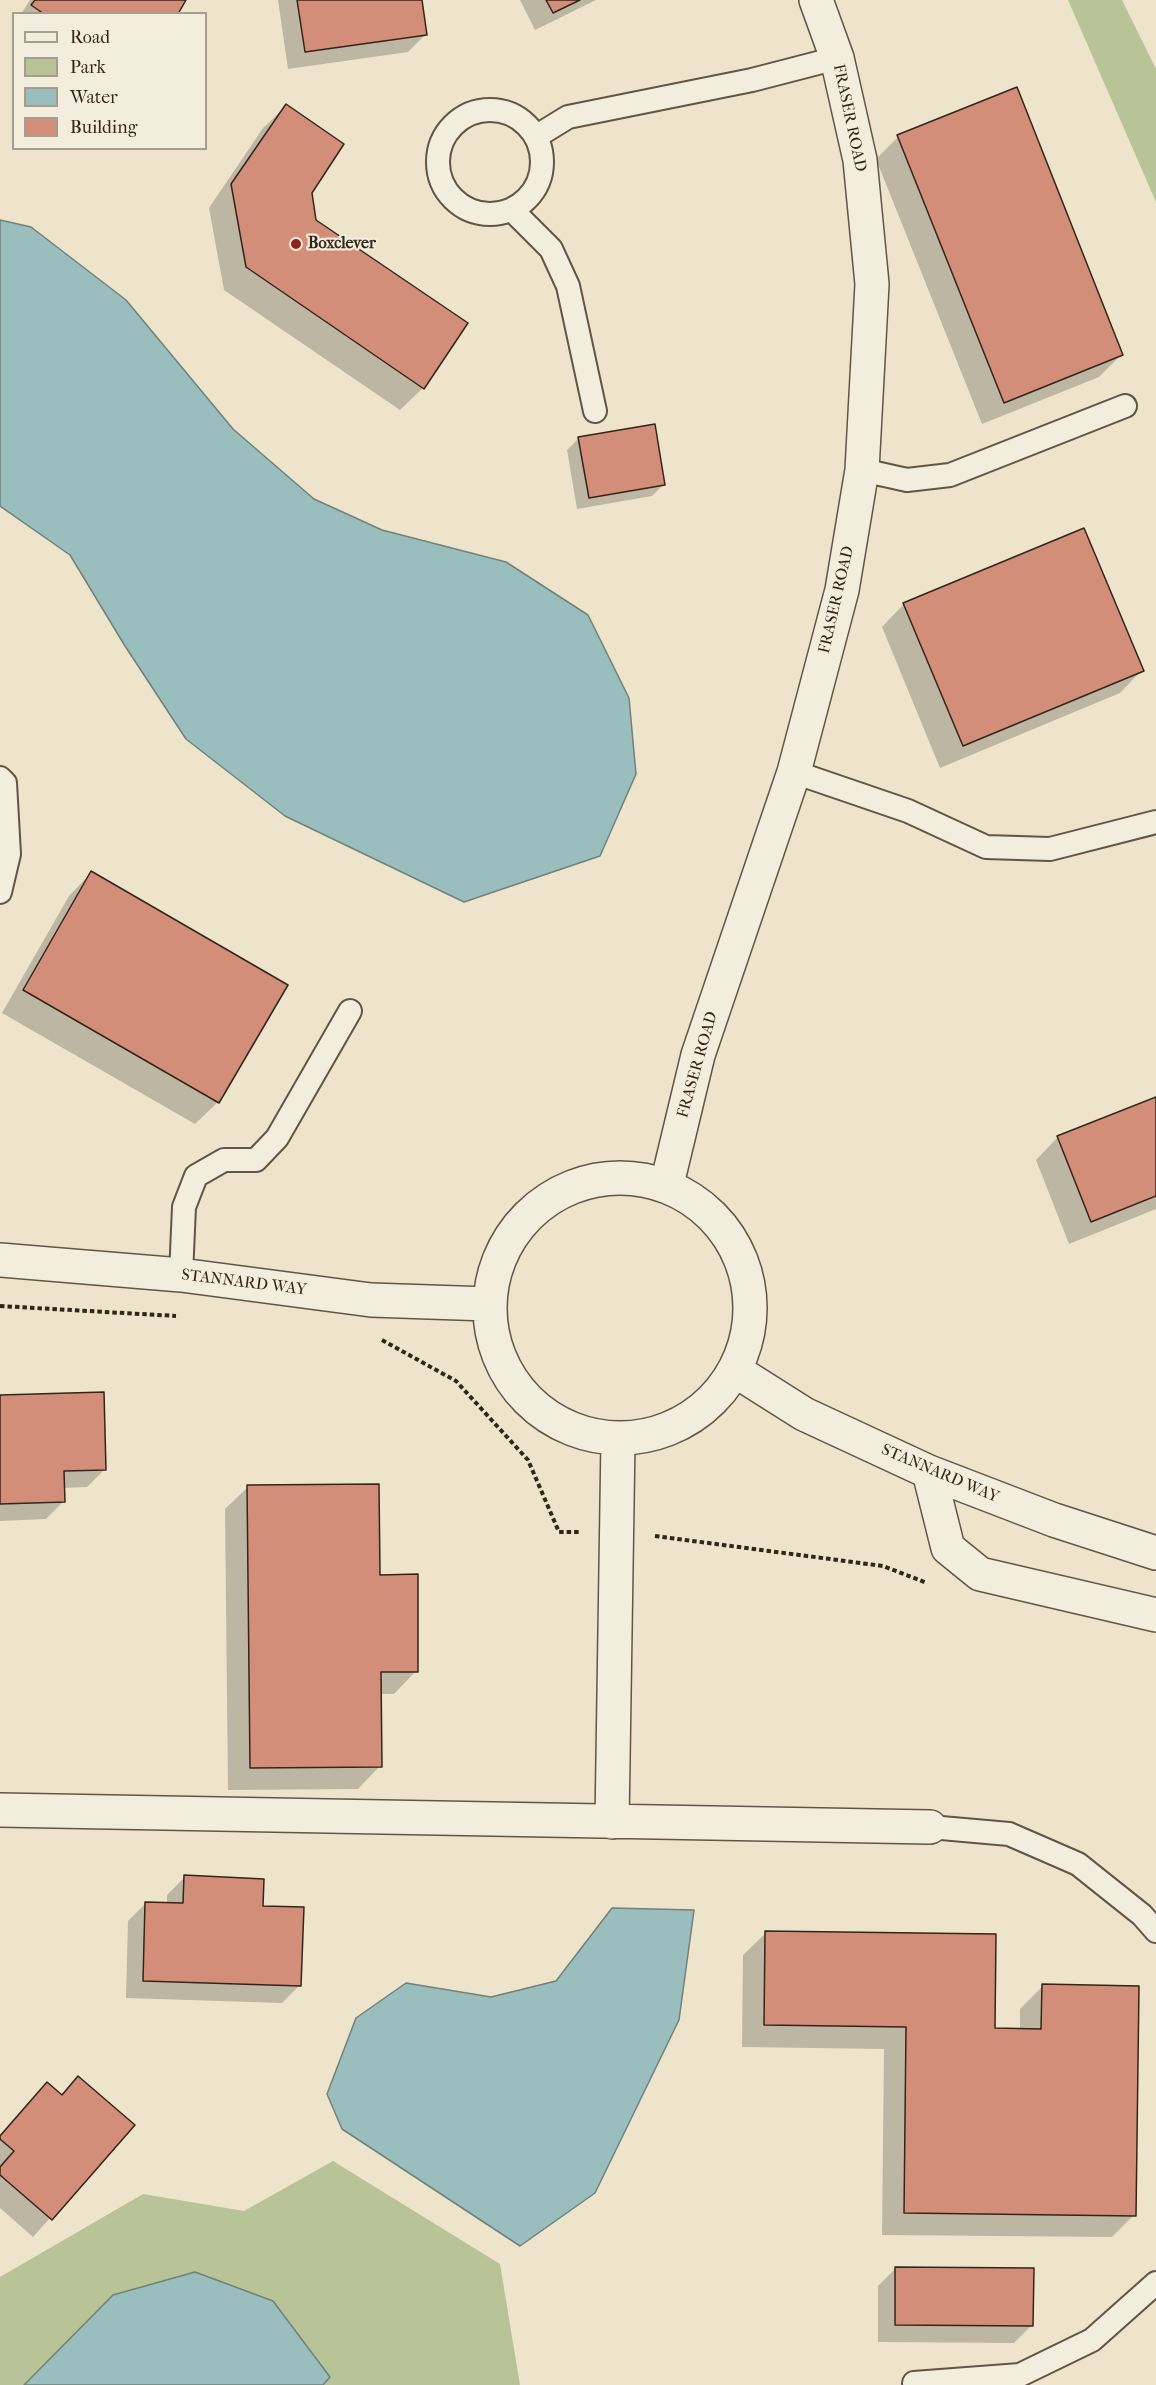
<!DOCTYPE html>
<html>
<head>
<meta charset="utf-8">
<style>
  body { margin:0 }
  #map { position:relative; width:1156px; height:2385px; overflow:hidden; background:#ede4cb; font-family:"IM FELL French Canon",serif }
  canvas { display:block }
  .legend { position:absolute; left:12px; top:12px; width:195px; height:138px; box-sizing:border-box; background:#f3eddd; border:2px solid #a79d8f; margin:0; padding:8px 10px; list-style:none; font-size:18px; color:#342519 }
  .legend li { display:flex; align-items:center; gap:12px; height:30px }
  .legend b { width:30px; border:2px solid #a79d8f }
</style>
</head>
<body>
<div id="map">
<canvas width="1156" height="2385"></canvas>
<ul class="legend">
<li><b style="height:8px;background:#f3eddd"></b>Road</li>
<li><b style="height:16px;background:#b8c498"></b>Park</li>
<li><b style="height:16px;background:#9abebd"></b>Water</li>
<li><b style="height:16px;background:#d28e79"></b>Building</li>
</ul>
</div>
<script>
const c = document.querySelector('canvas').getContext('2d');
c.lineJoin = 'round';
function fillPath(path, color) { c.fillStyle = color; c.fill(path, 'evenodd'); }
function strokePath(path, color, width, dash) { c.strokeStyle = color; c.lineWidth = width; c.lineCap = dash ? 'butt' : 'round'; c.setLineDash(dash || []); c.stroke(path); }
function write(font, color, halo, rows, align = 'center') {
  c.font = font + ' "IM FELL French Canon",serif'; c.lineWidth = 4.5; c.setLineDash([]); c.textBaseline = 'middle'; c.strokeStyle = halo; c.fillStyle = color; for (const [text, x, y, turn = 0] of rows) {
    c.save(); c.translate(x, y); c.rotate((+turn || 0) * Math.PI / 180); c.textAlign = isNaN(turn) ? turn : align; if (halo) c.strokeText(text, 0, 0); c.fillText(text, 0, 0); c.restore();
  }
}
fillPath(new Path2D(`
  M1068,0H1122L1156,69V202Z
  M333,2161L500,2264L520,2385H0V2277L143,2194L244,2211Z`), '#b8c498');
const water = new Path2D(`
  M0,220L31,227L126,300L233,429L314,499L382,530L506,562L588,615L629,698L636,774L600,856L464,902L285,816L186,739L125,646L70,555L0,506Z
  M612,1908L694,1910L679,2020L595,2193L520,2246L342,2129L327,2094L356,2018L406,1983L491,1997L556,1981Z
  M195,2272L273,2301L330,2377L323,2385H24L113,2295Z`);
fillPath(water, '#9abebd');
strokePath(water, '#71817b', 1.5);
fillPath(new Path2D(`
  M30,0H183L176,14H21Z
  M278,0H421L426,34L408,52L288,69Z
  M520,0H596L535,30Z
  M286,106L310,193L315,221L423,388L400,410L224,290L209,208L263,128Z
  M898,137L1121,355L1099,377L982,424L876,159Z
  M579,438L664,484L652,496L577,509L567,450Z
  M904,604L1142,670L1120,693L940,768L882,627Z
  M91,873L218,1102L195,1124L2,1013L69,896Z
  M1156,1098V1209L1069,1244L1036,1160L1058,1137Z
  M0,1397L105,1469L87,1487L63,1488V1502L46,1519L0,1521Z
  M248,1487L416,1671L394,1694H380V1766L358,1789L228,1790L225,1509Z
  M185,1877L262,1908L300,1985L282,2003L126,1998L128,1921L146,1903L167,1904V1895Z
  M766,1933L994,2029L1020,2030V2009L1043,1986L1134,2215L1112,2237L882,2235L884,2049L742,2047L743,1955Z
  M78,2078L133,2125L33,2237L0,2208V2135L47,2084L61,2095Z
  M896,2268L1032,2325L1014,2343L878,2342V2286Z`), '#0003');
const building = new Path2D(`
  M35,0H186L178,14H44L31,5Z
  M297,0H422L427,35L305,52Z
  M546,0H580L553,13Z
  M1017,87L1123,355L1004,403L897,135Z
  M286,104L344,144L312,193L316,220L468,323L424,389L246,267L231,184Z
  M655,424L665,485L589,498L578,437Z
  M1084,528L1144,671L963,746L903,603Z
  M91,871L288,985L219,1103L23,990Z
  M1156,1097V1196L1091,1222L1057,1136Z
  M104,1392L106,1470L64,1471L65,1502L0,1504V1395Z
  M379,1484L380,1575L418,1574V1672H381L382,1767L250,1768L247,1485Z
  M184,1875L264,1879L263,1906L304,1907L301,1986L143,1981L145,1902L183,1903Z
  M765,1931L996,1934L995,2028L1041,2029L1042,1984L1139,1986L1136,2216L904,2213L906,2027L764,2025Z
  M78,2076L135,2125L52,2220L0,2175V2167L14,2151L0,2139V2136L47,2082L62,2095Z
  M895,2267L1034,2268L1033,2326L895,2325Z`);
fillPath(building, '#d28e79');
strokePath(building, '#342519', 1.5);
const service = new Path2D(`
  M438 162a52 52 0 1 1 104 0a52 52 0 1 1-104 0Z
  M537,136L568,117L752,80L837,58
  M513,211L551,249L568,286L595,411
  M862,470L907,480L950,475L1125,406
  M794,772L908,811L986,847L1050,849L1156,822
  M0,778L5,783L9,854L0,892
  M181,1275L184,1207L196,1176L224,1160H256L277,1138L350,1011
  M930,1827L1009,1834L1078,1864L1142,1915L1156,1931
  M914,2383L1020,2375L1092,2340L1156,2283`);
const minor = new Path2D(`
  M490 1308a130 130 0 1 1 260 0a130 130 0 1 1-260 0Z
  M667,1184L698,1055L794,772L842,590L862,470L872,284L860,160L837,58L816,0
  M0,1260L181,1275L371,1300L488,1304
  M736,1371L804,1414L929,1472L1054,1520L1156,1553
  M929,1472L948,1548L980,1574L1156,1615
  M0,1810L930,1827
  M612,1822L618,1440`);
strokePath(service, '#625546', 26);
strokePath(minor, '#625546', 36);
strokePath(new Path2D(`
  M0,1306L176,1316
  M382,1340L456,1381L528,1460L559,1532H579
  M655,1536L883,1566L927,1583`), '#342519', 4, [4.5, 3]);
strokePath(service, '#f3eddd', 22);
strokePath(minor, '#f3eddd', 33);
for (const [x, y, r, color] of [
  [296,244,6,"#8f2418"]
]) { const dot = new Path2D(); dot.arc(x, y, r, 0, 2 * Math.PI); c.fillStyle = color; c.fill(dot); strokePath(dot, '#f3eddd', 2); }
write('16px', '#342519', '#f3eddd', [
  ["FRASER ROAD",849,118,78],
  ["FRASER ROAD",837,600,-77],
  ["FRASER ROAD",698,1065,-74],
  ["STANNARD WAY",244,1283,7],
  ["STANNARD WAY",940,1474,23]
]);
write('bold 16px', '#342519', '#f3eddd', [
  ["Boxclever",308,244]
], 'left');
</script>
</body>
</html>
